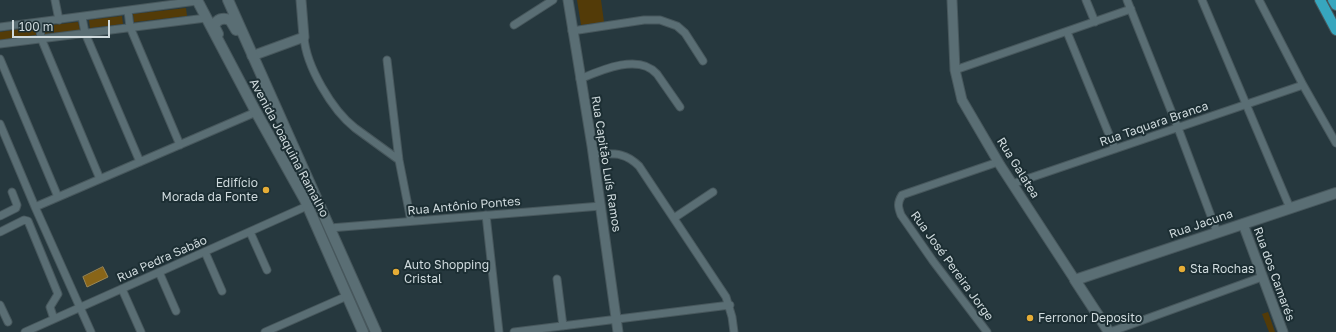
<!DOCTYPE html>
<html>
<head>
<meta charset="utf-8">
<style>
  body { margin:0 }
  #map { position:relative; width:1336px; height:332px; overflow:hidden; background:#26383e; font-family:"Golos Text",sans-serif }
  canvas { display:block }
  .scale { position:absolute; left:12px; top:20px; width:98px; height:18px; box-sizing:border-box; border:2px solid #cfdadd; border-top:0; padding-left:5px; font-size:12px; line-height:14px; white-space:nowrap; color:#cfdadd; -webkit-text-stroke:3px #1c2e33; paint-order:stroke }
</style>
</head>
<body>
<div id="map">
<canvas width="1336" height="332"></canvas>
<div class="scale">100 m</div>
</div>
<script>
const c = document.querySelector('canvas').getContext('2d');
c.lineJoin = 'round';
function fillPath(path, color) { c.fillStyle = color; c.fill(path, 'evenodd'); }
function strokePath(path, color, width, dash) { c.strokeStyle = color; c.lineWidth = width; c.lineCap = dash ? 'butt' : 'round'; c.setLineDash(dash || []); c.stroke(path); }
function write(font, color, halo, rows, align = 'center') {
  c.font = font + ' "Golos Text",sans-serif'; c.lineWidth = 4; c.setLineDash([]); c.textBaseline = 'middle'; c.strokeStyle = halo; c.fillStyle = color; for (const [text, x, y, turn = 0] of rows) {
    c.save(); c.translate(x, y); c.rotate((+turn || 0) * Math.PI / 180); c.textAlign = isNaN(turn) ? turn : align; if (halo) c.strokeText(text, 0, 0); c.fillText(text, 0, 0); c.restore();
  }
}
fillPath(new Path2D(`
  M577,0H601L604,22L581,25Z
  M186,8L187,16L134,22L133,14Z
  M122,16L123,24L90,28L89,20Z
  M78,22L80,30L45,34L44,26Z
  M35,27L37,35L0,40V32Z
  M1268,312L1275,332H1269L1262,314Z`), '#533b08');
const water = new Path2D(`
  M103,267L108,277L87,287L83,277Z`);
fillPath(water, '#896518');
strokePath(water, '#9e8853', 1);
const minor = new Path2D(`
  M55,0L59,20
  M1086,0L1095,22
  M1127,0L1178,128L1217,232
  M1202,0L1290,208
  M1259,0L1303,85L1336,143
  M128,11L130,27L180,145
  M82,17L85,33L140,162
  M39,22L41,38L100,179
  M514,25L553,0
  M0,27L197,1
  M572,31L644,20H660L677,26L685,33L703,61
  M1067,32L1115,149
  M304,37C306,66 332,110 355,128L399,160
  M0,44L206,18
  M0,59L58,197
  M387,60L399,160L411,221
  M955,70L1131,9
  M580,79C601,70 639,53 657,74L680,107
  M0,124L35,207L91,332
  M593,154C613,154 624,151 639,166L726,297L732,317L734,332
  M1012,184L1303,85
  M35,207L256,112
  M486,215L499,332
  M0,216L16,208L17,205L12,192
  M674,218L713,192
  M330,228L601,206
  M0,232L24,220L28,221L58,294L50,307L54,319
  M250,232L267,270
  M205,252L222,291
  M159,272L176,311
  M557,279L563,326
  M122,289L141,332
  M0,305L8,322
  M25,332L307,206
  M265,332L347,296
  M514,332L730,305
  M987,332L933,261L901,215C898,207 897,203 902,195L998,162
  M1110,332L1262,277`);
const tertiary = new Path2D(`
  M568,0L592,146L618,332
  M952,0L955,70L962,100L1000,165L1075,280
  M252,56L304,37L301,0
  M1243,224L1283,332`);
const secondary = new Path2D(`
  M197,0L256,112L305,200L363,332
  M228,0L376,332
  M218,34L214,26C217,19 223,17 230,20L236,30
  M1109,332L1075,280L1336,193`);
const primary = new Path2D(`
  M1320,0L1336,30
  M1333,0L1336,5`);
strokePath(minor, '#47575c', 9);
strokePath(tertiary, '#47575c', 11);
strokePath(secondary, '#47575c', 12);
strokePath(primary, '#47575c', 12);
strokePath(minor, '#5a6e74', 7);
strokePath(tertiary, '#5a6e74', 9);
strokePath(secondary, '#5a6e74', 10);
strokePath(primary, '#37a6be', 10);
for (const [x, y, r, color] of [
  [266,190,4,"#e6ad36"],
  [1182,269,4,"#e6ad36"],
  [396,272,4,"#e6ad36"],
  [1030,318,4,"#e6ad36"]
]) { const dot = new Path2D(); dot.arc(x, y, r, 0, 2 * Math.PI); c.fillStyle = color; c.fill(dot); strokePath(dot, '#1c2e33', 1.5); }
write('12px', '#cfdadd', '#1c2e33', [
  ["Rua Taquara Branca",1154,124,-19],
  ["Avenida Joaquina Ramalho",289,148,62],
  ["Rua Capitão Luís Ramos",606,164,81],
  ["Rua Galatea",1018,168,58],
  ["Rua Antônio Pontes",464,206,-5],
  ["Rua Jacuna",1201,224,-19],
  ["Rua Pedra Sabão",162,259,-24],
  ["Rua José Pereira Jorge",952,266,54],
  ["Rua dos Camarés",1274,274,70]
]);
write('12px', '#cfdadd', '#1c2e33', [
  ["Edifício",258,183,"right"],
  ["Morada da Fonte",258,197,"right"],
  ["Auto Shopping",404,265],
  ["Cristal",404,279],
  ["Sta Rochas",1190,269],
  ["Ferronor Deposito",1038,318]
], 'left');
</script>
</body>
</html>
